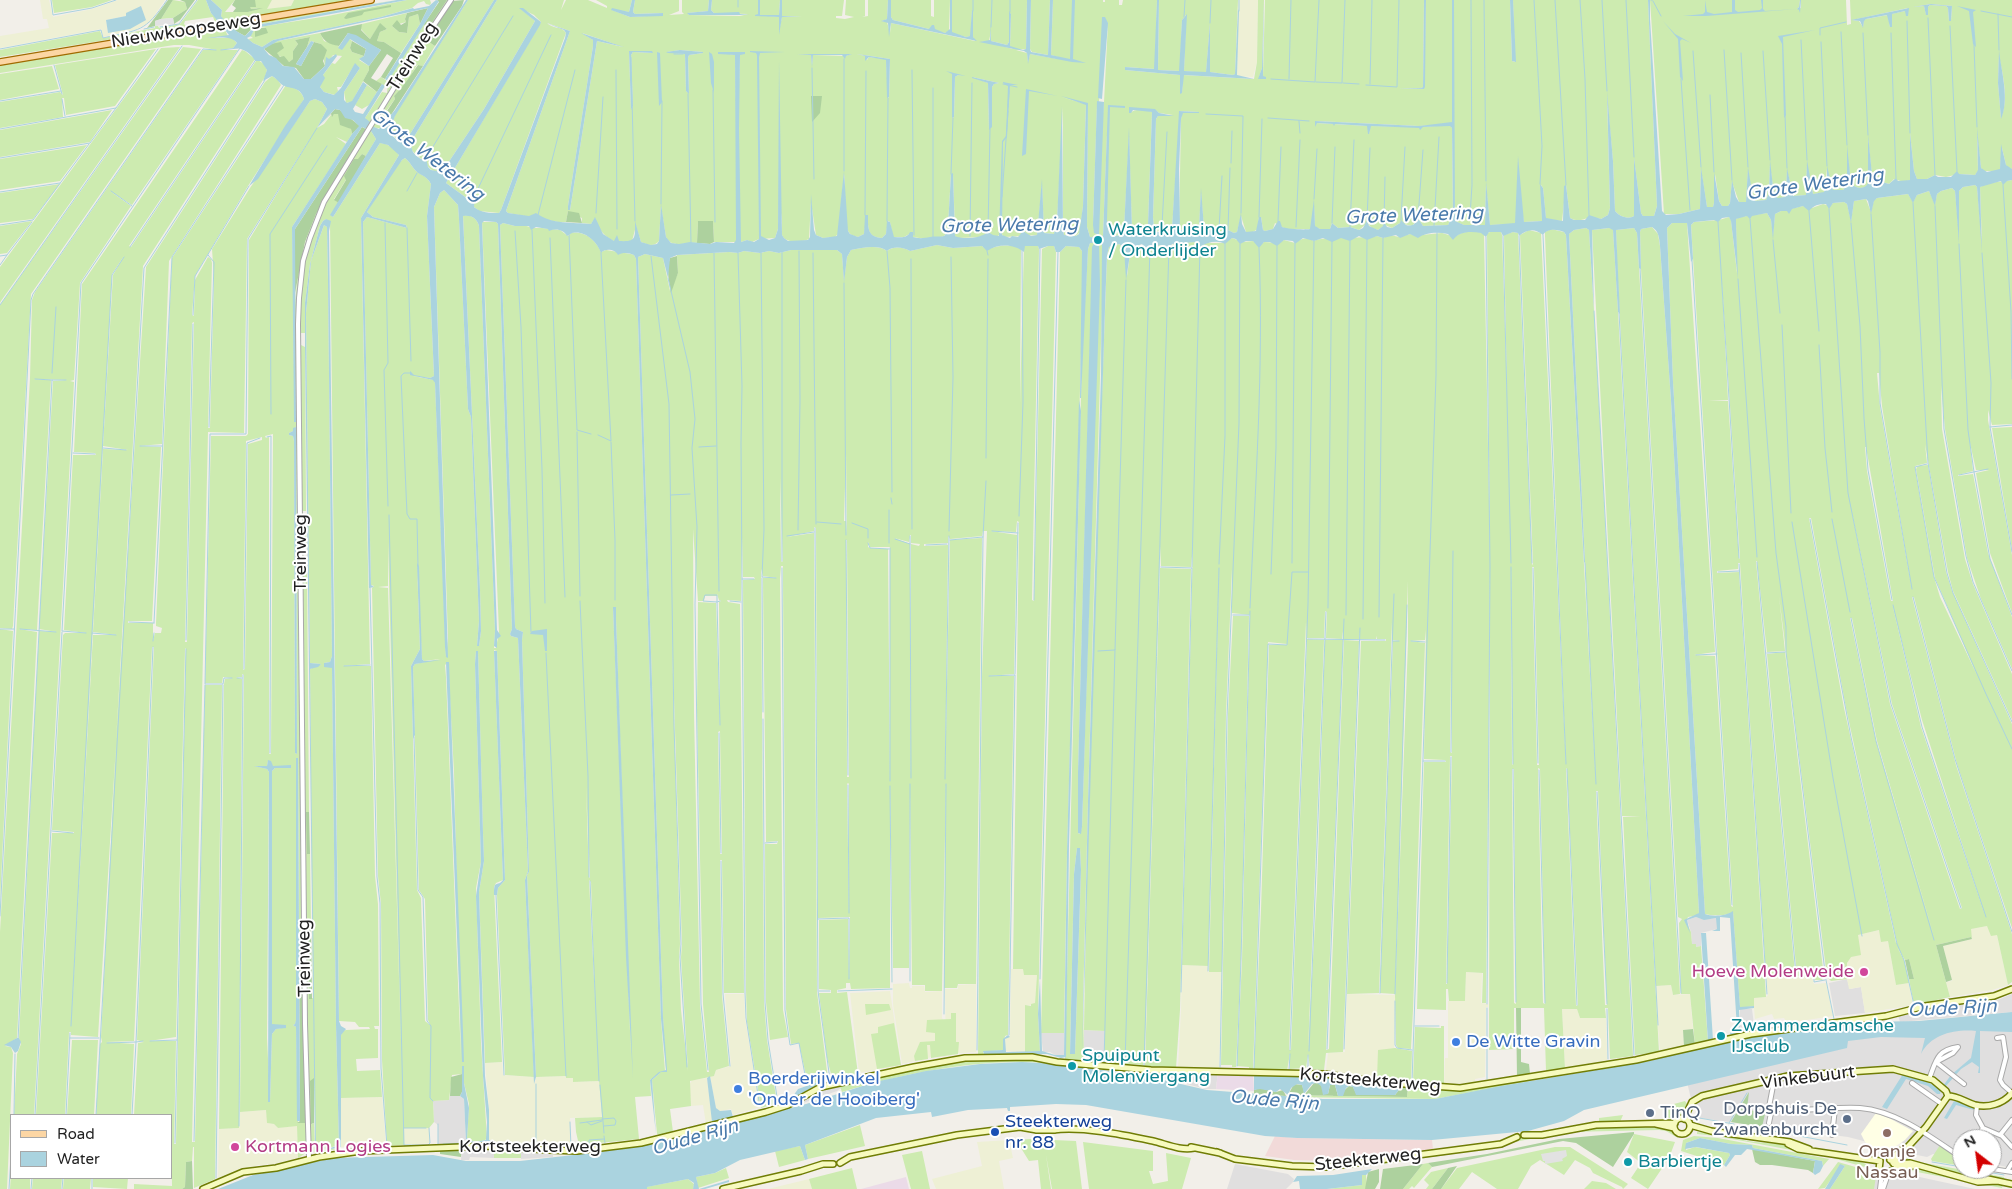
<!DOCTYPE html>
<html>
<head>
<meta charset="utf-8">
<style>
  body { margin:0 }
  #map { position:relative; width:2012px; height:1189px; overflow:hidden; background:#f2efe9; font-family:"Varela Round",sans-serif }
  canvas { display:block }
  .legend { position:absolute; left:10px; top:1114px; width:162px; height:65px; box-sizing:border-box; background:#fff; border:1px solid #a7a7a7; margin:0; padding:6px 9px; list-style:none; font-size:15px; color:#222 }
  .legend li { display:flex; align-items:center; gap:10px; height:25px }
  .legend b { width:25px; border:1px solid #a7a7a7 }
  .north { position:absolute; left:1952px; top:1129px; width:50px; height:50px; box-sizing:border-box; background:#fff; border:1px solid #a7a7a7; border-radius:50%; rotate:330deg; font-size:14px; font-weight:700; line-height:20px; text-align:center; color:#222 }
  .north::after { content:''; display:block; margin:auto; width:18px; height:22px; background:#d40000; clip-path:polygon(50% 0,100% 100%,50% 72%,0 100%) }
</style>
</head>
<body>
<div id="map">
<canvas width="2012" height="1189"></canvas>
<ul class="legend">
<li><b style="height:6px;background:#fcd6a4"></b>Road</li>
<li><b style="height:14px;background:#aad3df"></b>Water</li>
</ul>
<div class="north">N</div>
</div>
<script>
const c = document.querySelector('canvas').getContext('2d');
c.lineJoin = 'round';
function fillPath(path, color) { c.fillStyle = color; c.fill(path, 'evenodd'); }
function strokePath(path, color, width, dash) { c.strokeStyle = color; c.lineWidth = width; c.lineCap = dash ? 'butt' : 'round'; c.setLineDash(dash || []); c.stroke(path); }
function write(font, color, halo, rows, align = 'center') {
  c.font = font + ' "Varela Round",sans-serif'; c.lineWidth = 4; c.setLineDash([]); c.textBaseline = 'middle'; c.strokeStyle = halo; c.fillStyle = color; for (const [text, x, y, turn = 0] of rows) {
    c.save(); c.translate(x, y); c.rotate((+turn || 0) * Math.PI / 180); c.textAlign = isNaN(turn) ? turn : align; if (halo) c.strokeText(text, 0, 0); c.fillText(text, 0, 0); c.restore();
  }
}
fillPath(new Path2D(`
  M1696,917L1702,919L1717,918V929L1701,933V946L1696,947L1692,944L1691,932L1687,920Z
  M1847,979L1850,989L1861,987L1865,1013L1835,1016L1829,983Z
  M1990,994L1998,1000L2012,994V1012L1900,1022L1897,1012L1929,1003Z
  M1740,1009H1752L1754,1025L1753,1028L1740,1030Z
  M2012,1018V1168L1992,1164V1139H1962V1159L1933,1154L1927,1157L1917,1155L1899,1140L1875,1144L1848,1137L1699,1118L1690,1095L1685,1073L1847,1029Z
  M1084,1030L1105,1031L1104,1062L1083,1059Z
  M1041,1033H1064V1055H1055L1050,1052H1043Z
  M1151,1070L1218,1071L1216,1089H1206L1151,1075Z
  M839,1084L841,1088L837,1091L803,1103L802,1098L817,1091Z
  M450,1096H460L464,1099L466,1143L438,1144V1125L434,1122L433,1101L449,1100Z
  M462,1148H494V1158L470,1157L469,1160H461Z
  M521,1150L544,1152L553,1155V1157L521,1159Z
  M1235,1164L1288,1174L1294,1179L1293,1182L1286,1189H1227Z
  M1901,1173L1975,1189H1842Z`), '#e0dfdf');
fillPath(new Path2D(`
  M1275,1136L1297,1138L1432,1140L1433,1149L1334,1161L1294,1160L1265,1156Z`), '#f2dad9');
fillPath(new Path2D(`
  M1218,1071L1253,1073L1254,1091L1216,1089Z
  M906,1177L909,1189H861Z`), '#ebdbe8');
fillPath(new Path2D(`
  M1876,1113L1889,1118L1913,1131L1905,1140L1896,1146L1885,1151L1876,1149L1865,1142L1861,1134Z`), '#ffffe5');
fillPath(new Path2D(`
  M40,0H49L53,17L92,9L118,0H165L150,22L135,30L103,37L101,29L0,48V36L49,28L47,19H43ZM126,16L108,32L106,20Z
  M272,0H294L291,6L266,10Z
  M1238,0H1258L1257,62L1253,77L1237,76Z
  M1987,926L1997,935L2008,985L1992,990L1950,997L1946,982L1952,981L1943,946L1972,939L1970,929Z
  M1879,930L1888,941L1896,985L1909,983L1913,1005L1865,1013L1861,987L1849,989L1846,974L1847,963L1858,935Z
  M1182,965L1208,966V972H1222L1219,1069L1178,1068L1181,1010Z
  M1011,969H1024L1037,975L1035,1004L1025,1006V1052L1005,1051V1039L1010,1036Z
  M1466,972L1482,973L1481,1003L1488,1004V1007H1486L1485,1077L1475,1079V1082L1444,1085L1445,1058H1448V1001H1465Z
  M1795,973L1796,976L1811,974L1814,984L1826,983L1833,1016L1787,1023L1784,1018L1774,1019L1772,1014L1755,1019L1753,998L1766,997L1768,995L1766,976Z
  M909,983L910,988H912V986H924L925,992L942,991V1018L944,1021L932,1057L902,1064L893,1004V984Z
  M976,984V1052L946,1054L945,989H958V985Z
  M1671,985L1673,995L1690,994L1693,1029L1683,1030L1684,1047L1660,1052L1655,996L1656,986Z
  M890,991L901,1065L859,1073L850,993Z
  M725,994H744L745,1018L760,1107L733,1115L731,1109L720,1111L716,1108L710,1076H714L716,1070L731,1066Z
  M1347,994L1395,995L1394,1048L1412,1051L1393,1081L1326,1070L1328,1053L1345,1052Z
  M1562,1009H1577L1580,1018H1606L1607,1060L1565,1069Z
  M502,1062L503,1075L534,1077L535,1084L536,1077L566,1076L573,1078L574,1082L599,1081L602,1117L570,1118L571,1147H541L492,1142L489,1140V1110L485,1063Z
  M707,1078L713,1122L706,1124L703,1105L691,1106L689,1085L692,1080Z
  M382,1097L386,1146L341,1147V1098Z
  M266,1110L268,1123L274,1124L278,1128L297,1125L298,1158L273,1164L258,1165L218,1178L219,1129L239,1128L240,1112Z
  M403,1128H429L430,1143L404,1145Z
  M1009,1140L1013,1158L999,1161L1004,1189H936L932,1179L982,1166L977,1142Z
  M809,1179L812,1189H768Z`), '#eef0d5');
fillPath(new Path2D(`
  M52,0H112L92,7L54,13Z
  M173,0L185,2L187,9L173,18L161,19Z
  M198,0H206L211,13L219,21L215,22L213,17L185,21L184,24L187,27L0,57V50L100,31L103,38L155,28V26H158L159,28L180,24Z
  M211,0H235L225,12H248L259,8L251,9L249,7L255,0H272L267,9L291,6L294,0H356L223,21L221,16L222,10Z
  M397,0L232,29L229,26Z
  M407,0H430L431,3L430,5L426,4L424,1L418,3L412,8L381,17L273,40L262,47L253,43L248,39L253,38L250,36L255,29V37L266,28L259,27L328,16Z
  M447,0H454L426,40L435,46L423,66L417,65L406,84L394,96L395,99L387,110L391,115L382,128C373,129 368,125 365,118L382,92L387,93L388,82L385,86L376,81L381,77L387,81L424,24L427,29Z
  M468,0H494L410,134L405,140L399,141L389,132L395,115Z
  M497,0H564L561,10L566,0H588L607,8V6L596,0H632L629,12L612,10L630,17L663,15V13L635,14L633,12L635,0H679V11L669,15L684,14L682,12V0H709L708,11L688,13L689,15L740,16L748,14L714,13L711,10L712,0H758V15L779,17V31L782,17L802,16H782V0H844L842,16H836V18L845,19L854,17L845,15L846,0H865V16L862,17L868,16V0H888L887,19L882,21L887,22L890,33L891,23L975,41L973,37L972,10L971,36L966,37L952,33V0H1027L1026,49L1016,50L1027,53L1028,62L1030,54L1058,59V57L1051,55L1053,0H1103V2H1105V0H1119V5H1122L1123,0H1157L1155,69L1125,67V70L1180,75V93H1182L1183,75L1254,79L1257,62L1258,0H1264L1262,68L1259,77L1263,76L1265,0H1424L1423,87L1421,88H1399L1424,89L1426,0H1452V122L1450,124L1419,126L1316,121V126V123L1368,126L1369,134L1370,126L1422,127L1450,125L1452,128L1453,216L1448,225L1423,226L1418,219L1412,226L1400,223L1392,228L1385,225L1378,230L1372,228L1367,223L1359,230L1350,227L1338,228L1332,223L1330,229L1325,230L1316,228L1315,226L1314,207L1311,229H1286L1275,223L1273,229L1265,231L1263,230L1261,217H1259L1258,229L1251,233L1246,232L1241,216L1237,232L1234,233L1226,229C1221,233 1210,232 1204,228L1201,193L1199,228L1196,232L1183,231L1179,228L1181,119L1182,113L1199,112L1180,111L1172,229L1168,232L1161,229L1157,232L1154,229L1153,217L1156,119L1158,116L1173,115L1159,113L1154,109H1130V113C1136,108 1144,110 1152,112L1148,225L1143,232H1132L1129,136L1124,230L1120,235L1115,236L1109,233L1107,220V135L1103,236L1099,238L1090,237L1087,227L1088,104L1061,97L1086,104L1083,206L1080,232L1076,236L1064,235L1063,230V107L1057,222L1054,234L1044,233L1042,185L1037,235L1004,237L1001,233L997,237L987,234L983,237L958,238L955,236V230L953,174H951L948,226C948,227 947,233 946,234C942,240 920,239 913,237V232L904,237H893L890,222L888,221L886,234L882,238C866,237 869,227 867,215L864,234L858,237C854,236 850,235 848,231C844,221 846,188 844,174L838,234L835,237L823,238L816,235L811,202L809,239C803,242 785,244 782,235C781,232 782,227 782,223C782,216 780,209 779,202L778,229L775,238L759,239L752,242L747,240L741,242H714L713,221H698L697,243C686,241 673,250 666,237L661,206L659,241C654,247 648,245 641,242L636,226L632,241C614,247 600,235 595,218L591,224L582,223V218L568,211L566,222H558L508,213L506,211L570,31L547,23C552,29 562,26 566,33L501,210L499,213L479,211L473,206L475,195L468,199L446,183L541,22L534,15L520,8L535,21L484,109L442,172C432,172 430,169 424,162C415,151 406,153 415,135ZM1009,12L1011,14L1010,46L1013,49L982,41H989L991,31V41L1007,45L1009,42ZM1108,23L1104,102L1093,225L1097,105L1099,101ZM582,33L623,47L597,41L570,210H568V206L593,46V40ZM680,50L703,52V53L689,55L688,58L689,93L686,91L685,54L667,52ZM629,51L652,52V53L633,52L631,55L633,106L631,109ZM718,52H745L744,54H740L737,147L735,55ZM851,54L846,56L813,55L812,65L811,55H797ZM857,54L890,59L889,97L888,98L886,59L869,57L867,60L865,56ZM952,74L965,76L958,75L955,77L954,117L952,118ZM972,77L999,83L994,84L992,87L989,130L988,83Z
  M760,0H780L779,15H760Z
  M891,0H931V16L934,17V0H950L949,31L945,33L893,20L891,17Z
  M1031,0H1050L1048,55L1032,52L1030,49Z
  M1159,0H1238L1235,74L1233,75L1210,72V24L1206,73L1184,71L1186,15L1182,20L1180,71L1158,70Z
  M1454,0H1510L1512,61L1515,62L1513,0H1648L1657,206L1654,216H1643L1641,213L1634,158V216C1628,220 1619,216 1615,211L1613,161L1607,96L1610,208L1608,215L1601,219L1590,217C1583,220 1577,222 1570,218L1566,185L1562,221L1546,219L1543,188L1541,185L1542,221L1524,222L1523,217L1516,220L1515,224L1490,225L1486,185L1485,226L1464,225L1456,222L1454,187Z
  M1650,0H1800L1799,7L1797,9L1801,8V0H1846L1847,25L1851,24L1850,0H2012V169L2007,168L2006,165L2002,148L2000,170L1995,171H1983L1981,168L1977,134L1978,171L1975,175L1959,174L1946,177L1935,175L1927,179H1917L1914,171L1910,133V180L1904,182L1894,179L1889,184L1879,181L1873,184L1868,139V184C1865,190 1855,189 1851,183L1847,153V186L1843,190L1833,191L1827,169L1824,193L1813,194L1807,165L1806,195L1794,196L1787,171L1786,195L1785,197L1777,199L1773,187L1770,165L1769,193L1766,200L1755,201L1752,194L1748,171L1746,202H1739L1732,182L1730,203L1728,206H1722L1719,201L1715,174L1714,203L1713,207H1707L1701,169L1700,209L1679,214H1664ZM1931,4L1952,6L1951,21H1949L1948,8L1946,6L1930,5L1928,7V14H1926L1924,6L1913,7ZM1908,8L1905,11L1891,14L1892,26L1890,27L1888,15L1866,19L1864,20L1863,27L1859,21L1852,20ZM1999,56C2003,75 2009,100 2001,118L1998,83Z
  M407,13L405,19L406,22L392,26L399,32L407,33L409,17L418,14L420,24L401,53L384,42L377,41L380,32L387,29L380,24L370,39L360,28L362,24Z
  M223,26L228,36L208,38H232L237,43L233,48L221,50H238L132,205L110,191L131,206L80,283L74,380L70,381L74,382L71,441L34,1115H14L17,1054L21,1044L19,1038L39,631L57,632L39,629L53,381L67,380L33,379L51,380L37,630L19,629L37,632L17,1038L5,1046L11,1047L13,1053L7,1189H0V932L30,378L32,300L35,292L203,50H217L189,45H174L0,73V64Z
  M320,33L324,41L339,46L338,48L350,39L352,41L350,48L352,52L364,56L359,60L369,66V70L352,102L346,103L344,92L360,68L355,64L341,87H337L338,91L335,95L324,92L320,87L323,75L332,63L335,64L342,56L333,55L325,66L321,44L311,41L307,47L310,37L295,40L298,44L293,51V59L289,62L278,55L271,44L278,41Z
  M180,47L1,301L0,303V267L161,48Z
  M183,47L201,49L31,294L13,626L12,629L0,628V305Z
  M156,49L115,106L66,115L64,98H62L63,117L0,128V102L60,92L63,95L55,65Z
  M242,50L245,51L255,59L129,246L131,247L256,61L258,60L264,64L267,70L265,77L143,266L116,742L146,267L265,82L272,76L278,80L281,85L169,261L162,444L139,446L161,447L152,621H128V623H153V641L155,633H161L162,628L156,626V623L172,258L286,85C294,87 302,91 304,99L248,186L195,276L192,315L194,316L195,280L208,257L211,259L212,263L208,428H210L214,278L212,249L250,188L310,101L315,99L322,102L327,109L317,128L324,124L331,115L332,116L334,114H338L346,126L351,129L352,134L347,142L336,137L346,144L292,227L296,422C294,358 288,289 310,229C323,193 346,160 366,129L371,131L376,139L366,156L362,154L334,199L339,203L331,215L333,217L380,143C389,144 394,148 399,155L361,218L370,664L342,666H371L375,876L378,904L379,1026H374L375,1029H378V1058L356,1059L357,1071L380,1070L382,1097L341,1098V1035L342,1031L346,1030L370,1029L369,1027H359L355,1022L339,1021L330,223L326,219L323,221L320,226L310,264L305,303V333H301V345L305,347L306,507V511H303L304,534L306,535L307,547L303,546L304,570L307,571L309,812H307V853L310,854L311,924L308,927L309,998H313L310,669L321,664L310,663L306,313L311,261L324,225L327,227L328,281L332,656L330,662L324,663L325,667H332L336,1025L339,1145L322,1150L340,1148V1149L306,1153L298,1158L297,1126L278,1128L274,1124L267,1123L266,1110L240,1112L244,675L242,674V677H236L242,679L239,1128L219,1129L224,684L225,679L232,678L223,677L222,683H205L211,436H246L248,434L249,240L313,134L247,239L244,433L208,432L192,1142H195L205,685H222L215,1179L194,1188V1147H193L192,1161L186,1162L185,1187L182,1189H134V1184L172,1186L171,1115H134L138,1043L144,1042L137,1040L154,647H152L134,1041L106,1042L134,1044L131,1115H96L100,1044L102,1042L101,1037L116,745L98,1037L71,1035V1032H69L65,1115H36L52,833H74V832L52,830L63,635L65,633H86L64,630L73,455H96L95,453L74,452L82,284ZM124,256L113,275L103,446L128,450L103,449L93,632L117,635H93L71,1029L112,274ZM194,322L187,642H185L192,323ZM296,427L297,754L295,753L294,441L293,436L289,435V433L293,431ZM273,434L271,754H269V437L266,438L265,436ZM262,437V440L248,444L245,669L243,670L246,441ZM186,648L176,1144H174L176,1041H149L176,1037L185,649ZM296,758H298L299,934H303L306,1123H298L296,1027L293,1025L295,1024L296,1021ZM268,761L272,766H291V768H275L272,771V1025H286V1027L276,1029L272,1034L270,1101L267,1038L269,772L267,769L255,766H267ZM314,1078L316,1149V1150L315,1149L314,1123L312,1124Z
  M52,66L59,89L0,100V74Z
  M367,85L377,92L369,105L362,109L355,105Z
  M112,110L90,142L0,157V130Z
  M87,145L60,181L0,190V159Z
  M405,158C410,162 412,167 416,171C422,176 426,175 431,184L427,216L434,376L430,378L413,376L434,380L435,383L446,657L448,639L434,207L440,193L444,190L458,205L459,219L468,409L471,417L479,621L477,646H479L481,631L480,590L463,215C471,215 477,218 479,226L495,631L494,648H496L499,632L482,222H496L498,224L512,629L510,634L511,636L518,638L528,871L525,880L534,1077L505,1075L497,895L498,888L505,880L497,651L494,650L503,880L496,883L494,887L502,1062L485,1063L479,892L484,861L483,833L478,652L476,651L475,664L481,862L476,888L481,1043L487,1139C482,1142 472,1143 467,1138L469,1104L464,1083L463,1066L462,1074L452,1075L449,1100L433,1101L434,1122L429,1128H404V1145L387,1146L382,1060L381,904L378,876L372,588L374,586L371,585L363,222L367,217L407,228L406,225L373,217L367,212C374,200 394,164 405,158ZM388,542L401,1049L388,588L378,587L388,586ZM417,564L422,659L424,661L440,659L415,664L413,667L419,890L425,899L428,1020L430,1025L425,1021L421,898L417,890L411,666L420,649ZM448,662L454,772L461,1059L446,677L445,665Z
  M2012,180V424L1992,425L1988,410V420L2012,555V613L1990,553L1976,473L1989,470H1976L1970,443L1973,471L1958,475V476L1973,474L1988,553L2012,617V669L1981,599L1967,558L1945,429L1941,386L1942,429L1965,559L1973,584L2012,674V720L1953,591L1948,572L1925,444L1927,463L1915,466V469L1934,577L1940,597L1977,675L1935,578L1916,469L1918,466L1928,465L1946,572L1952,591L2012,724V928L1957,764L1914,597H1912L1956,765L2012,934V982L2008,985L1997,935L1991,936L1987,926L1971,929L1972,939L1971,937L1936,945L1950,997L1914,1005L1909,979H1914L1909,959L1905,960L1897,947L1904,960L1909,983L1896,985L1888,941L1881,942L1879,930L1858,935L1861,955L1851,957L1847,963V979L1831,981L1827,977L1779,596L1785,651L1767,652L1757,561H1756L1795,973L1766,976L1740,563H1738V569L1717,571V573L1739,572L1766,997L1754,998V1006L1740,1008L1733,912C1727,916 1712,916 1705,914L1673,382L1667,228L1672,223H1687L1715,652L1694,655L1715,656L1731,906L1733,907L1691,225L1694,222L1719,220L1729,217L1731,220L1737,273L1736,223V219L1740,217L1767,213L1771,220L1773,235L1775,214L1781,211L1803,206L1812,208L1823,204L1830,206L1833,203L1844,202L1847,204L1851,221L1854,201L1866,199L1871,212L1874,200L1877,198L1908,194L1913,202L1917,195L1929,191L1935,204L1937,194L1941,191L1952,188L1955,191L1959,236V191L1963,187L1975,185L1977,187L1982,245L1980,187C1991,181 2002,182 2012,180ZM1722,283L1740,558L1739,559L1728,401H1708L1728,400ZM1877,373H1879L1882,406L1912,591L1880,407ZM1865,447H1866L1893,601H1891L1867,471ZM1852,512L1892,704L1962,908L1960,909L1890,704ZM1809,518H1811L1846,708L1897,943H1896L1844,708ZM1892,603L1922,720L1986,918L1921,727ZM1850,618H1852L1877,741L1935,940L1876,741Z
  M60,184L33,219L0,223V193Z
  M32,221L7,253L0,254V226Z
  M503,223L515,226L523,225L533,228H542L560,230L568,236L571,233C585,230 596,241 601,252L606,250L631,254L634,255L636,259L661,1019L665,1071L666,1072L663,1017L638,257L645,254L663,258L670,291L678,273L677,255L729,252L738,253L744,251L760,253L769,251L779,253L791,250H837L842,254L844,281L847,257L851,250C862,248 877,244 887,251C894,246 903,247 910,251L937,245L953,248L982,246L987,250C997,245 1010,244 1021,248L1020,403L1024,246H1038L1039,249L1032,600L1034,601L1042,249L1048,246H1054L1056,252L1038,1014L1040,1051L1025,1052V1005L1031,1006V1004L1035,1003L1037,975H1024L1023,969H1013L1019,522L1017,521L1016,532L991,531L1017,535L1014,674L988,676H1014L1008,1035L1005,1036L1003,1050L983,1052L984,1054H978L982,677L987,531H983L982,536L950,539L948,536V543L924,544V546L948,545L945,780L950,540L982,538L976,984H958L957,988H944L946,783L942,991H925V985H912L910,792L909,968H893L890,785V988L851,989L850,983H846V988L837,990V993L847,992L858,1074L832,1078L827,1058L819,993H831V990L819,989V920L848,919L849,980L850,917L818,918L816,528L814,527V531L786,537L814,533L817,992L828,1079L822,1080V1083L819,1084L818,1082L808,1085L799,1043L791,1044L786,1009L783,580V566H781L780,578L783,1010L788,1037L770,1040L766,1002L765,844H777L778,841L766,842L763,581V578H777L763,576L761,569L764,1002L767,1040L777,1103L761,1108L747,1022L746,990L743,580L755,579L754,577H743L742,538L741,601L727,600L728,602L740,604L744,993H724L722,860H720L722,996L729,1066L716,1070L714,1076L690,1081L691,1106L670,1109L673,1132L662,1136L657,1134L652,1080L661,1072L650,1080L651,1096L635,1097L639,1139L579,1145L576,1132L575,1118L602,1117L599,1081L573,1082V1078H566V1076L536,1077L527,875L529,872L522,640L523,632L516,629L515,626L500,225ZM846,453L847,536L846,521H844ZM780,478L783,561L782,562L781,561ZM693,529L698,601H704L705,596H717V594L719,600L721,601L719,602L720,727L716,603L698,602L697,712L703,1004L709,1072H707L700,1004L694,712ZM910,535H911V543L920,544L919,546L911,544V779L910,544L894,538L909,542ZM846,540H847L849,777H847ZM868,542L870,547H890V781L888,549L870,548L868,547ZM613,607L616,619L631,1056ZM672,637L682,945L681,957L688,1071L681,1010L679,958L680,944ZM720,731L722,854H720L718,732ZM848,783L849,784V914L847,784ZM586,786L590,877L589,878V877ZM589,880L591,882L595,999Z
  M1652,227L1658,234L1660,246L1671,400L1699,913L1698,915L1688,917L1686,921L1691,932L1692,944H1696V947L1701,946L1708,1042L1695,1045L1690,994H1681L1679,923L1682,919L1678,917L1641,269L1640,232L1641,229Z
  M1586,228L1589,230L1594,311L1633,1056L1610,1059L1608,1008H1605L1606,1018H1580L1577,1009H1562L1565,1069L1546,1071L1544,1008H1514V1049L1489,1050L1490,574L1486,1003H1482L1483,973L1466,972L1465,1001H1449L1448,989H1446V1010L1417,1009L1424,762H1446L1445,760L1424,759L1426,630L1425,640L1410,641L1425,643L1413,1010L1411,1049L1398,1048L1396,1045L1395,996L1408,642V581L1395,994L1380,993L1393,641L1400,640H1392V622L1379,993L1347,994L1361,641H1386V639H1377V636L1376,639H1360V632L1359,639H1343V631L1342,639L1326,638L1327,612L1325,611L1324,638H1307L1306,622L1289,1050H1291L1307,639L1324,640L1308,1052L1317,887L1325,640H1343L1326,1050L1329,1049L1344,640L1359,641L1343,1052L1326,1053L1324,1070L1312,1069L1310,1067L1308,1054L1306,1068L1290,1069V1053L1287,1071L1254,1069L1261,910L1269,645H1287V642V644L1268,642L1253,1069H1249V1067L1237,1066L1242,961L1250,615L1232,613V569L1226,714L1222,972H1209L1219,568L1208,966L1182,965L1193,546L1191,567L1161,566L1160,546L1145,1046L1143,1065L1104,1062L1105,1031L1084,1030C1088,771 1098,513 1107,255L1109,247L1119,244L1124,248L1127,276L1131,247C1139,243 1143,247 1151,246C1156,246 1159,244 1164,245L1166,247L1178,243L1195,242L1203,245L1207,243H1224L1232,238L1243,242L1253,241L1260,245L1264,242L1279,243L1284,240L1295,243C1301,238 1307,237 1314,241C1321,236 1363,239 1377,236L1383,238L1390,235L1399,237L1410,234L1421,235L1442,233L1455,237C1462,231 1475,230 1484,234L1490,555L1487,234C1491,230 1496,230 1501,232L1502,235L1507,392L1504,235L1513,232L1518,233L1532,565L1533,564L1520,235L1529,230L1541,233L1566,766L1545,236V232L1551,229L1564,232L1566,235L1596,786L1569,234L1574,230ZM1511,567L1513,765L1512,764ZM1532,567H1534L1539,765H1537ZM1451,670L1452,752V753L1450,752ZM1450,756H1452L1447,984H1446ZM1538,768L1540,769L1545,1004L1543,1003ZM1567,768L1578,1005L1576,1006L1566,769ZM1512,769H1514L1516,1004L1514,1003ZM1596,791H1598L1607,1005H1605Z
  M1609,228L1613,229L1618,312L1659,1052L1635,1055L1623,817H1641L1622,816L1592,230Z
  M1634,228L1637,233L1680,994L1673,995L1671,985L1656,986L1617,264L1616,230Z
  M1099,242L1103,244L1102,308L1088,801L1083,1004L1084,1062L1065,1061V1058L1082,355L1088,249L1090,243ZM1090,345L1096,376L1082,827L1080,834L1078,833V772ZM1077,848H1080L1081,870L1075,1054H1070L1074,874Z
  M1066,246L1079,247L1082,251V317L1067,852L1064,1033H1041L1060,252Z
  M2012,427V550L1992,428Z
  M1160,568L1191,569L1180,1010L1176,1068L1145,1066Z
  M1233,616H1249L1241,960L1236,1067H1232V1065H1221L1228,714Z
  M0,629L13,631L0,901Z
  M1785,652L1824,977L1822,980H1815L1813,974L1797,976L1767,654Z
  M865,1004H889L891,1010L866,1015Z
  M951,1013H956V1042H959L958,1054L931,1058L930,1045H927L928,1059L915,1061L914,1056L920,1042L935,1041V1033L926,1032L927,1020L951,1019Z
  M894,1023L901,1065L877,1069L871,1034L878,1033V1027Z
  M1441,1026H1444V1085L1413,1082L1415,1027L1441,1028Z
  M72,1040H98L94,1115H67Z
  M1395,1048L1412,1051L1411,1082L1377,1079L1378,1050Z
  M1028,1058L1112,1070C1082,1067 1052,1062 1021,1062C960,1062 900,1075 842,1092L839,1084L975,1059Z
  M1527,1079L1531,1081L1435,1099L1288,1097V1095L1407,1097L1408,1086L1433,1092V1088Z
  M1685,1101L1687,1104L1682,1114L1673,1119L1666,1117L1663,1110L1659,1109V1108Z
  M1623,1115L1620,1122H1599V1118Z
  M860,1125L865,1146L808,1159L805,1145Z
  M1652,1125L1672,1129L1678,1138L1666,1131L1659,1130L1566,1132L1453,1154L1383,1164V1162L1420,1157L1527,1136L1597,1127Z
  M1697,1132C1721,1134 1743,1142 1767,1143C1801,1145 1837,1153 1869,1165L1868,1168L1829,1157L1716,1136L1697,1134Z
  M1634,1134L1675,1142L1669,1158L1648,1189L1631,1178L1641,1163L1627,1152Z
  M1694,1136L1718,1138L1829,1159L1823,1166L1822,1161L1753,1148L1752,1145L1731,1144L1700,1138L1686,1143V1150L1695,1147L1729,1153L1730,1155L1724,1165L1711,1158L1709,1160L1681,1151L1683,1140Z
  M1030,1139L1076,1141L1082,1189H1052L1046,1155L1051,1189H1041L1038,1160L1029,1161L1016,1140Z
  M1083,1142L1153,1151V1171H1149L1153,1184L1168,1181L1166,1153L1191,1158L1182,1189H1089Z
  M1940,1145L1962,1161V1166L1932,1161L1931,1159Z
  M800,1146L805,1160L779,1167L775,1151Z
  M1555,1147H1570L1628,1184L1623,1189L1622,1187L1593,1173L1590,1168L1575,1160L1564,1175L1540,1160L1531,1166L1518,1189H1497L1472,1172L1459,1189H1441L1457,1168Z
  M494,1148L521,1150V1158H494Z
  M922,1151L930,1189H911L902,1155Z
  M1907,1158L1918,1162L2004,1177V1180C1970,1177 1939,1168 1905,1161Z
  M1838,1162L1873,1172L1876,1176L1874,1189H1830L1845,1166L1841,1165L1825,1188L1818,1189Z
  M1428,1163L1432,1167L1414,1188L1412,1186L1409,1189H1403L1423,1164Z
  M726,1168L729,1178L698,1188L696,1177L715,1173Z
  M852,1168L857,1189H812L809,1179Z
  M1448,1168L1432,1189H1426L1429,1185L1424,1180L1431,1172Z
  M1902,1168H1915L1970,1181L2003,1185L2002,1188L1901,1169Z
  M11,1174V1178H30V1189H10Z
  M1362,1175H1366L1367,1186L1365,1189H1327L1362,1185Z
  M33,1178H62L61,1189H32Z
  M64,1178H91L90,1189H63Z
  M93,1178H128L127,1189L93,1187Z
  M688,1179L694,1184L693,1189H647L646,1187Z
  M1592,1181L1606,1183L1616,1189H1584Z`), '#cdebb0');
fillPath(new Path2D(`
  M168,0H173L161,19L155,21V26L147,28Z
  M180,0H195L180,20L174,24L173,18L187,9L185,2Z
  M235,0H255L256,7H250L251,9L263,8L248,12H233L236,8L232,5Z
  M437,0H447L427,30L424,24L439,2Z
  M464,0L462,6L435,46L426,40L452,1Z
  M391,5V7L364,12L362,15L346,19L344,18L348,13Z
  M428,8L420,24L418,14L409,17L407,33L399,32L392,26L397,20L401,25L406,22L405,19L407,13Z
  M380,23L387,29L380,32L377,41L384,42L401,53L385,79L381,77L393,58L387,54L371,78L382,84L377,92L363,81L369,70V66L381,50L348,33L339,46C329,44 324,42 320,33L362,24L361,30L370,39Z
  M256,24L245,36L232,29Z
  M255,28H266L268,33L255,37Z
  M310,37L307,47L296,64L301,66L314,42L321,44L327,50L323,61L325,66L311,79H304L296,68L284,66L264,49L271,44L281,42L284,48L277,53L280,57L284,56L289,62L293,59V51L298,44L295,40Z
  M352,41L366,49L364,56L352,52L350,48Z
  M418,65L423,66L391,115L387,111L395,99L394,96C404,86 410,76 418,65Z
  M811,96H822L820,113L812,122Z
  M335,109L340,110L360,126L352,134L351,129L340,125L338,114H334L332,117L331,114L321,125Z
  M362,127L366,129L316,214L305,242L295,293V229Z
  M362,154L366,156L339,203L334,200L346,180L344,176L354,159H358Z
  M568,211L579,213L582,223L566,222Z
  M698,221H713L714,242L710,244L697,243Z
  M677,256L678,273L671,293C669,282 666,269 670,258Z
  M306,812H309L310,854H307Z
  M311,924L312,999H309L308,926Z
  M299,934H303L306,1123H297L300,1121Z
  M1971,937L1972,939L1943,946L1952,980L1946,982L1936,945Z
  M1909,959L1914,979H1909L1905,960Z
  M1516,1008H1521V1062L1529,1064L1530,1074L1517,1077Z
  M1693,1029L1695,1045L1684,1047L1683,1030Z
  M462,1074V1092L460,1096H450L451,1077Z
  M314,1078V1123L311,1124L310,1081Z
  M1314,1083H1319L1328,1094L1330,1085H1335L1338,1096L1349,1086L1353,1087L1357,1095H1395L1402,1086H1408L1407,1097L1288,1095L1294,1084L1302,1085L1305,1094Z
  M1260,1088L1276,1092L1283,1090L1286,1096L1254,1094V1090Z
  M1749,1092L1747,1109L1765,1114L1762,1127L1731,1122Z
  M1634,1132V1134L1613,1167L1576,1143L1563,1141L1432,1167L1428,1163L1487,1154L1559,1139Z
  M462,1148L461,1157L440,1154V1149Z
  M1752,1149L1815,1161L1813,1173L1808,1170L1772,1165H1760L1755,1162Z
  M192,1161L193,1189H182L185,1187L186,1162Z
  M1423,1164L1403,1189H1380L1383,1169Z
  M1457,1166L1441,1189H1432L1448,1168Z
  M1379,1169V1182L1375,1189H1365L1368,1172Z`), '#add19e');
fillPath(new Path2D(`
  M173,18L174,24L155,26V21L161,19Z
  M1566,1150L1567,1156L1562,1159L1563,1161L1545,1164V1161H1543L1541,1154Z`), '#e2e2e2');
fillPath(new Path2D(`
  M206,0H211L222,10L221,16C227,25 235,31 245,36L256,25L397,0H407L255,28L251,36L247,38L253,43L262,47L273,40L381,17L413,8L414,9L429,6L436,0L439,1L388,81L385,79L420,24L428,8L278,41L264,49L269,55L276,58L283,66L294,67L304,79H311L325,66L326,57L329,59L336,54L337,56L323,75L325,78L320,87L324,92L334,95L341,88L355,63L360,68L344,92V100L347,103L352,101L363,82L367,85L353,109L355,112L363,114L382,84L385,86L365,118L370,122L369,125L379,129L395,110L466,0H468L395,116L389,132C398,142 402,146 410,134L494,0H497L412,140C410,150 413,154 421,159L426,158L428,167L431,170L442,172L484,109L535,21L519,8H523L541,22L540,25L446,183L468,199L475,195L474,207C481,213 490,213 499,213L501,210L565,38L566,33L564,30L546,23L570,31L506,211L508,213L529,216L536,213C552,225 573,222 591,224L595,217L603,234L614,241L617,235L619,241C637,242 635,238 635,221L641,242L651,245L657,244L659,241L661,204L666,237L671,243L679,244L690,242L710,244L716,242L734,243L736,240L735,55L718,54V52H745V54L740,55L739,129L741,242L747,240L754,242L759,239L757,55L756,53L750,52V51L785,52L760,53L759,57L761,236L769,240L775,238L778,229L779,60L782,235L784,238L788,241L808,240L810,237L811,194L814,230L816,235L823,238L837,236L844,171L848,231L850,234L858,237L864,234L865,215H868C868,227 867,237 882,238L886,234L887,221L890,222L894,237C900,237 907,239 910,232H913V237C920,239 924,238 930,237C942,235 946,241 948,226L951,174L953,173L955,236C963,240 982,238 988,232L993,235L999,236L1002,141L1006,136L1008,86L1003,83V82L1018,85H1010L1007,137L1003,142L1002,235L1010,238L1012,236L1018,237L1023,231L1031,236L1037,235L1042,179L1044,233L1054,234L1057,222L1062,106L1063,230L1064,235L1076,236L1079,234L1083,206L1086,105L1061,96L1088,103L1087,227L1090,237L1099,238L1103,236L1108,105L1125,106V108L1110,107L1107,220L1109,233L1115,236L1120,235L1124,230L1129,127L1132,231C1140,233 1146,233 1148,225L1152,112L1133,110L1131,113H1129V107L1155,109L1159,113L1174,116H1158L1156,119L1153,217L1154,229L1157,232H1159L1162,226L1168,232L1172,229L1179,111L1199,112V113H1183L1181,119L1179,169L1180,230L1195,232L1199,228L1201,188L1204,228L1212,231L1217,229L1221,232L1226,229L1234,233L1237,232L1241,213L1242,224L1246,232L1256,231L1259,217H1261L1263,230L1265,231L1273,229L1278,221H1280L1282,227C1288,229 1304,230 1310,229L1314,199L1315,226L1320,229H1330L1332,223L1338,228L1350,227L1359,230L1363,228L1367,220L1369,226L1378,230L1383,226L1384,222L1387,227L1392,228L1400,223L1401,220L1406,225C1412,227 1416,224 1418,218L1423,226L1448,225L1453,215L1452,128L1450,126L1423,127L1420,130L1419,128L1371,126L1369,134H1368L1367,126L1335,124L1334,126L1333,124L1317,123L1315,127V121L1419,126L1452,122V0H1454L1455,221L1464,225H1485L1486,181L1490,225L1515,223L1518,156L1524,222L1542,221L1540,184L1543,188L1546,218L1563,221L1564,186L1566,185L1570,218L1574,220H1585L1589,215L1601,219L1608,215L1610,208L1607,91L1613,161L1615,211C1619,216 1628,220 1634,216V157L1641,213L1643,216H1654L1657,206L1648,0H1652L1653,1L1650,0V19L1662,211L1666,215L1679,214L1700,209L1701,167L1707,207H1713L1714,203V172L1719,201L1722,206H1728L1730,203L1732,180L1736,197L1739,202H1746L1748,167L1753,198L1755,201L1766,200L1769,193L1770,160L1773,187L1777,198L1785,197L1786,195L1787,168L1793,196L1806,195L1807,160L1813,194L1824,192L1827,185V166L1833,190H1843L1847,186V145L1851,183C1855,189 1865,190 1868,183V135L1873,184L1879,181L1889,184L1896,178L1898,181L1910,180V133L1914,171L1917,179H1927L1935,175L1938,177H1951L1957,171L1959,174L1975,175L1978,170L1977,127L1981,168L1987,172L2000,169L2001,144L2006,165L2012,169V180L2007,181L2003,185L2001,181L1980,187L1982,253L1977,187L1975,185L1963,187L1959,191V244L1955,191L1952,188L1941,191L1937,194L1935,206L1929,191L1917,195L1913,203L1908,194L1877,198L1874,201L1871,214L1868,201L1866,199L1854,201L1851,223L1847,204L1844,202L1833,203L1829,209L1826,204C1818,204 1814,205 1809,211L1803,206L1792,209L1789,214L1787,211H1781L1775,214L1773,240L1771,220L1767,213L1752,216L1750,219L1747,216L1736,219V223L1738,279L1731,221L1729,217L1722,218L1718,222L1714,220L1694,222L1691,225L1693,259L1691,262L1687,223H1672L1667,228L1673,382L1705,914C1712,917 1727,916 1733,911L1740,1007L1754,1006V1008L1739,1010L1740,1029H1748V1031L1731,1036L1730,1033L1737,1029L1730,918L1720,917V931H1712L1717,929L1716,918L1704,920L1696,917L1687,920L1690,933L1684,920L1699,913L1671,400L1660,246C1659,238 1659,231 1652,227L1641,229L1640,232L1641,269L1639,268L1637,233L1634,228L1616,230L1620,314L1618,312L1613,230L1609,228L1592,230L1594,311L1589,230L1586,228L1574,230L1569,234L1585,562L1584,563L1566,235L1564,232C1557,229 1547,228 1543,235C1535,228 1527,229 1519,236L1518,233L1513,232L1503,236L1501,232H1489L1486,237L1481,233C1471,231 1459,231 1453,240L1448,234C1438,232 1426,232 1418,238L1410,234L1400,238L1396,235L1383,238L1377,236L1367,240L1359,236L1350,241L1341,238L1332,242L1323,238L1314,241L1303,238L1295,244L1293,241L1284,240L1277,246L1270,242H1264L1259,248L1253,241H1246L1240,244L1236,239L1232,238L1225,244C1218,240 1207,242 1200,247L1195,242L1172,244L1168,251L1164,245L1152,246L1148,251L1142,244L1131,248L1126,280L1124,248L1119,244L1109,247L1107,255L1105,308L1082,1060L1088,801L1101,375L1102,243H1090L1088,249L1081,398H1080L1082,251L1079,247L1066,246L1060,252H1056L1054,246H1048L1039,249L1038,246H1025L1024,252C1014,244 999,243 987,251L982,246L953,248L937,245L910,251C903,247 893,246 887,251C878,244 862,248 851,250L847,257L844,283L842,254L837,250H791L779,253L769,251L760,253L744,251L738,253L729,252L677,255L670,258L668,278L663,258L645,254L638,257L663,1017L667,1069V1072H661L652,1080L656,1134L650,1080L659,1072L666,1070L661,1019L636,259L634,255C629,253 623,252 618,255C615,249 605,248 601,253C597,241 584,230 572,233L567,236C564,230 556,228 549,231L548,229L536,227L531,230L529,226H515L503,223L500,225L515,626L516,629L523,632L522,640L529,872L527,875L536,1077L534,1084L525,880L528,871L518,638L511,636L510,634L512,629L498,224L496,222L484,221L482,223L497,630L501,636L497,639V648L494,646L495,631L479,226C477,218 471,215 463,216L480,590L481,631L479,646H477L479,621L471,417L468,409L459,219L458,205L444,190L440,193L434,207L448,658L446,657L445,647L435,383L433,380L410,375V371L414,375L430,378L434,376L427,216L431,184C426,175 421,176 416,171C412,167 410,162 405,158L402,160L367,212L373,217L406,225L407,228L367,217L363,222L371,585L374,587L369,588L361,218L399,155L388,145L380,143L333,217L330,215L376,139L371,131L362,127L295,229L296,422H294L292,227L352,134L359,126L353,120L345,118L340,110L335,109L317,128L327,109L322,102L315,99L310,101L258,179L249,186L285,126L304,99C300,85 289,90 281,84C278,81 276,78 272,76L263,81L267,70L261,61H255C252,53 241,47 233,48L237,43C231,35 217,38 207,38L229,35L211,13Z
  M632,0H635L633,12L635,14L663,13V16L630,17L611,10L612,8L629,12Z
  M709,0H712L711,10L714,13L739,12L740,14L749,15H689L687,13L708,11Z
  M758,0H760V15H779L780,0H782V16L801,17H782L779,35V17L755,16V15L758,14Z
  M888,0H891V17L893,20L929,29L932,25H934L935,29L945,33L950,29V0H952V32L966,37L970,36L972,10L973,11V37L977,41L891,23L889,37L888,23L881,21L887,19Z
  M1027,0H1031L1030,49L1031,52L1048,55L1050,0H1053L1051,55L1070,59L1072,0H1075L1073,59L1086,63L1072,62L1030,54L1028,64L1027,53L1024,51L979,42L990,40V23L991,41L1007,45L1009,42V11L1011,14L1010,46L1023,50L1026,49Z
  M1157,0H1159L1158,70L1179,71L1182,20L1187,14L1184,71L1206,72L1210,23V72L1233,75L1235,74L1238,9L1239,11L1237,75L1254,79L1184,75L1182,93L1180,94V75L1125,70V67L1154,69Z
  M1264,0L1263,69V76L1266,77V79H1258L1262,68Z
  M1424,0H1426L1425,87L1424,89L1399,88H1421L1423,87Z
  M1510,0H1513L1516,62L1512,61Z
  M1705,0L1707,12L1714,14L1732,12V0H1735V10L1738,12L1760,10L1762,8L1761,0H1763V9L1765,11L1797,9L1799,7L1800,0H1801L1800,13L1799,10L1797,9L1706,16H1683L1703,14L1705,12Z
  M1931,4L1952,6L1951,21H1949L1948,8L1946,6L1930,5L1928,7V15H1926L1924,6L1913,7Z
  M141,6L146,20L130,29L108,33L106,20L126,16V13Z
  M1957,6L1976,10L1973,12L1976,47L1973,44L1969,11Z
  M1909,8L1908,16H1906L1905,11L1892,14V27H1890L1887,15L1866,19L1864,21L1863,28L1860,21L1851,20Z
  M1102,17H1105L1108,23L1102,99L1098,98Z
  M1663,21L1675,34L1691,43L1682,39L1680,41L1683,81L1680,77L1678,39Z
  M1815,30L1783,37L1786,115L1784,118L1782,44L1778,36Z
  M348,33L356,35L381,50L369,66L359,59L364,56L366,49L350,39L342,50L338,48Z
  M581,33L624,47L597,41L570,210H568V206L593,46V40Z
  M311,41L314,42L301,66L296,64Z
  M680,50L703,52V53L689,55L688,58L689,94L686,91L685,54L668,53L666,52Z
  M1999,50C2001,71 2010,99 2001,119L1998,83Z
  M629,51H652L653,53L633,52L631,55L633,106L631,110Z
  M657,52L660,53L662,102L659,106Z
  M709,52L712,54L714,62V93L711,83Z
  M797,54H852L846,56L845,59L842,55H813L812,68L811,55Z
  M857,54L890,59L889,97L887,98L886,60L869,57L865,61V56Z
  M946,71L966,76L958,75L955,77L954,117L952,118V74Z
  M972,77L999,83L994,84L992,87V127L989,130L988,83L972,78Z
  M1026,89L1058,96L1029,91L1026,154L1022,156Z
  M1097,101L1104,102L1099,235L1094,233L1093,225Z
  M326,219L331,221L329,231L339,1021L341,1026L346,1029L341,1035V1147L322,1151L339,1145L336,1025L332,668L324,667V663L330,662L332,656L328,281L327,227L324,225L311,261L306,313L310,663L321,664L318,667L310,669L316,1149L317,1152L315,1149L305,347V303L310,264L320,226L323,221Z
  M1094,244H1099L1100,285L1082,827L1081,834L1078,833V772L1092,247Z
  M1079,400L1081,411L1069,845L1066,1057L1061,1058L1047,1054H984L983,1051L1003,1050V1039L1008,1035L1010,1037L1005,1039L1006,1052L1040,1051L1038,1014L1040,979L1042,1051L1055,1055H1064L1067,852Z
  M296,427L297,754L295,753L294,441L293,436L289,435V433L293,431V428Z
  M417,563L419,566L422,659L424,661L441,660L415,664L413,667L415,735L413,739L411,666L420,649Z
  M613,607H616V619L633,1079L626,957Z
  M547,629V651H545L543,635L530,634L532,631Z
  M476,651H478L483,833L484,861L479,892L485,1076L489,1110V1140L500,1144L466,1143L464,1099L460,1096L462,1092V1066H464V1083L469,1108L467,1138L474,1142L486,1140L487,1122L483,1076L476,896L481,862L475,664Z
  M494,651H497L505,880L498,888L497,895H494C494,878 497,888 503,880Z
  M446,662H449L463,1032L464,1062H462Z
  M296,758H298L300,1121H297L296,1027L293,1025L295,1024L296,1020Z
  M268,760L271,761L273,766L291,765V768H275L272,771V1024L286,1025V1028L276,1029L272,1034L270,1102H268L269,772L267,769L254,766H267Z
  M1077,848H1080L1081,870L1075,1054H1070L1074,874Z
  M1701,933H1706L1713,1040L1708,1042Z
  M2012,1012V1032L1980,1031V1073H1978L1979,1067L1972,1062L1961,1069L1945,1087L1943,1086L1951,1075L1971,1058L1976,1031C1955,1029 1931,1034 1921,1054L1925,1038L1881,1037L1848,1041L1847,1048L1584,1110L1564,1121L1528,1131L1432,1140L1297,1138L1265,1136L1086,1105L1056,1104L1010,1107V1111H1008L1007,1108L968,1110L932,1117L931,1112L876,1118L805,1145L808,1159L805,1160L800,1146L740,1160L715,1173L696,1177L699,1189L729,1180V1182L705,1189H693L694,1183L688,1179L647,1187V1189H218L253,1175L334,1158L433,1155L466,1161H520L600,1152L676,1139L806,1104L875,1082L926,1071L980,1064L1022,1062L1073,1065L1074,1067L1137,1074L1207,1090L1323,1099H1435L1501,1086L1650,1061L1711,1045L1764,1034L1864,1022L1919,1021Z
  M17,1038H19L21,1042L18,1051L15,1053L11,1047L4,1045Z
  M1903,1074L1919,1078L1941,1089L1940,1094H1937L1928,1086L1906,1079L1887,1109L1882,1107Z
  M710,1076L716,1108L720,1111L731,1110L733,1117L712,1122L707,1078Z
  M1254,1076L1336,1077L1375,1085L1378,1088C1386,1089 1392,1086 1402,1086L1395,1095H1356L1353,1087L1349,1086L1346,1088L1343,1096H1338L1335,1085H1330L1328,1094L1323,1095L1321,1086L1317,1083L1312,1084L1304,1094L1302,1085L1297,1084L1291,1088L1288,1095L1280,1089L1276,1092L1260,1089L1254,1090Z
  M818,1082L819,1084L791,1099L798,1089Z
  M1954,1101L1974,1107V1110L1956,1105L1947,1119L1944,1118Z
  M1700,1138L1731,1144L1752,1145L1753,1148L1822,1161L1823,1166L1820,1172L1815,1175L1813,1173L1815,1161L1747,1149L1741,1155H1735L1726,1167L1724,1165L1730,1155L1729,1153L1696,1147L1685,1149L1686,1143Z
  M1840,1164L1845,1166L1830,1189H1825Z
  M1372,1169L1366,1175H1362V1185L1327,1189H1300L1299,1181L1293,1182L1297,1176L1333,1175Z`), '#aad3df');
strokePath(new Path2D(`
  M51,0L53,15L92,8L116,0
  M1484,0L1486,181
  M1534,0L1542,146L1540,184
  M1555,0L1566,185
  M1580,0L1585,79L1589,215
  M1602,0L1607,91
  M1626,0L1634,157
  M1653,1L1661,16
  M738,7V0
  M973,11V0
  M1239,11V0
  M1981,11L2012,17
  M1010,12V0
  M1998,14L1999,50
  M1184,17L1185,0
  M1928,18L1935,175
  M1907,21L1910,133
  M1210,23L1211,0
  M1950,26L1957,171
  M160,27L179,24L197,0
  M991,27L992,0
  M144,29L154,27
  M1841,32L1847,145
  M1863,33L1868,135
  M1891,33L1896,178
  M1820,35V28L1846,22
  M1801,40L1807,160
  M1821,42L1827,166
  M1974,45L1977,127
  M0,49L101,30L103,38C141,29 144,33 167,0
  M221,50L238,48
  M1724,50L1732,180
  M1693,51L1701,167
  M1763,51L1770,160
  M1741,53L1748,167
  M674,54H683
  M631,57L635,221
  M54,65L62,94
  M812,68L814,179
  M616,70L617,229
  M912,70L914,235
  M1271,79L1315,82L1319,0
  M1289,79L1291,0
  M1681,79L1690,210
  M1316,82L1342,83L1345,0
  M1343,83L1359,84
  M1003,84L1017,87
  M1370,84L1372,0
  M1366,85L1397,87L1399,0
  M933,88V237
  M713,90L715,222
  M688,94L691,243
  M1710,95L1714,172
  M62,99L65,116
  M0,101L61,91
  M1008,107L1009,91
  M1206,114L1243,116L1241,213
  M1785,115L1787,168
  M1268,118L1309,121
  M1299,121L1300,133
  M0,129L116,108L158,49
  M0,158L90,143L116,108
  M426,158L513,16
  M1231,163L1232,131
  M844,171V59
  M951,174L953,118
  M2003,185L2011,312L2012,379
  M111,191L132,206
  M407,191L417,173
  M0,192L60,183
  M475,195L551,35
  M1002,197L1008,111
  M1314,199L1317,149
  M1913,203L1928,463L1947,573L1953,593L2012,722
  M661,204L662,101
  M1935,206L1944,429L1966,556L1973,582L2012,671
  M1829,209L1848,493L1852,513L1891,704L1961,908
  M1809,211L1819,331
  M596,213L603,97
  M1871,214L1880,352V403L1912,589
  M538,215L575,70
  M865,215L866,71
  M1470,216L1472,185L1471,0
  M1259,217L1262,119
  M1418,218L1423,150
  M1750,219L1776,553L1786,627V652L1826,980L1834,1019
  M1367,220L1370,148
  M1401,220L1405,147
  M887,221L888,98
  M1278,221L1281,147
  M1384,222L1385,177
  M1718,222L1739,558
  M385,223L388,363L384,370L388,506
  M1332,223L1335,147
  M1851,223L1860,326L1864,418L1868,470L1892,600
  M0,225L33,220L89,144
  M1162,226L1167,132
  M1434,226L1439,137
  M1296,227L1300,140
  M1350,227L1354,140
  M407,228L411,361
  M532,230L542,469L545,603
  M1219,230L1222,176
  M1228,230L1230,168
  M515,231L521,327L531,632
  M988,232L990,129
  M569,234L577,430L591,434
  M1543,235L1566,764
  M970,236L972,83
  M1503,236L1511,563
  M1519,236L1532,563
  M1486,237L1490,566L1487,1004
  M550,238L565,597
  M1773,240L1780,313
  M1959,244L1968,430L1974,472L1990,559L2012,615
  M130,247L255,61
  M887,251L890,288L892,492
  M987,251L988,255
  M761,252L764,529L762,577L776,578
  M714,253L719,591
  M738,253L742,386L741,443L745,993L746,1018L759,1101
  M813,253L816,524
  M1982,253L1991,383L1990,427L2012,552
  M7,255L32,222
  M208,255L214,262L209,427
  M0,256L7,255L0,265
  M651,256L669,404L674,726L681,944L680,957L687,1067
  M911,259L912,529
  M1692,260L1732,905
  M1640,268L1681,993
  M668,278L690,372L695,419L692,448L697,527L695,604L701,1004L708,1070
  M1738,279L1757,557
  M844,283L846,535
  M0,305L182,46
  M1594,311L1634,1055
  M1619,313L1658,1025
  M193,315L195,276L249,186
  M1782,325L1791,513
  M1819,345L1825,448L1832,512
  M52,373L56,307
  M411,373H404L401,376L407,514L410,519H417L418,565
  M35,379L52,380
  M271,414L270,234L327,146
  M1990,427L2012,425
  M577,432L580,596
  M598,435L611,441L601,253
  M267,437L271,436L270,753
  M611,442L615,540V600
  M140,446H162
  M699,447L716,446
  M103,448L126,450
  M73,453L95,454
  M986,458L988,259
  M1927,464L1915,467L1934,577L1986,694L2012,749
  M1959,475L1988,469
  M671,495L690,494
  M891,498L892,504
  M889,510V543
  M389,515L404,1145H428L430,1143L429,1128
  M1019,516L1023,402L1022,249
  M1810,519L1851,737L1897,944L1904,960L1914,1005
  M1832,519L1850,612
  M817,522L841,524
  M1792,522L1833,778L1862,936
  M852,523L868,529V538
  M815,528L818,991L830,1080
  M798,530L800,401L799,251
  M949,531L953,377L951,257
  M992,531L1018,533
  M787,536L814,532
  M910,536L911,778
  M895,539L910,544
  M846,540L848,775
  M950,540L983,537
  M868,543L870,548L889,549
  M926,545L947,544
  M890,548V781
  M782,561V252
  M1757,562L1796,974
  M1292,563L1295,244
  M1585,563L1596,784
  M1219,564L1225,436V244
  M1739,564L1767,994
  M1161,567L1192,568L1181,992
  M1192,567L1200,247
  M1511,567L1513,764
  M782,568L785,1010L790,1045L799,1043L807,1085
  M1533,568L1538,763
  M1718,572L1739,571
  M1271,574L1276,448L1277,246
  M762,578L763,712
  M742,579H754
  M370,587L377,877L380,903L381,1068L387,1146
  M1913,597L1955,759L2012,932
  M1034,600L1040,249
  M580,601L588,776L589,877
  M730,601L741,602
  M1893,605L1922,727L1986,917
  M1250,608C1255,488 1264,368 1259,248
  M1328,608L1332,241
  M1233,615H1249
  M1346,615L1350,241
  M1379,617L1383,238
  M1851,618L1876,741L1934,940
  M1363,619L1367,240
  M129,622L154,623
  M154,623L172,257L284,85
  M0,629H14
  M20,629L56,632
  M86,633L62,631L81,283L240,48
  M92,633L112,275L124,257
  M1308,639L1385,640
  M186,640L193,324
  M153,641L154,633
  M1393,641H1399
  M1411,641L1425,642
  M1098,651L1115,650L1126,280
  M546,653L566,1076
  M1767,653L1785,652
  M1696,655L1717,654
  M344,666L370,665
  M244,669L247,443L260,438
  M1015,674L1018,523
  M989,676L1015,675L1009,1035
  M232,678H224L223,684H205L210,434H246L248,239L317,128
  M237,678H242
  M763,719L765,1002L768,1040L778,1103
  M720,725L717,602L703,601L705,595H717V602L720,601
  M719,733L721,853
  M414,737L418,890L423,897L427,1021L431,1026L430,1098L433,1101
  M1451,752L1453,551
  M1423,761H1445
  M1513,769L1516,1002
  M1567,769L1577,1005
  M1539,770L1545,1003
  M945,779L949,536
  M848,785L849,913
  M890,786L892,982
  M1597,792L1607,1004
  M52,831L73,833
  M765,843L777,842
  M721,861L723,994L730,1066
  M590,881L599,1081
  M496,895L504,1075
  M0,916L31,300L33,294L203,49L216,50
  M818,919L849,918V979
  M1208,971L1219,568
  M1040,979L1058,252
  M1814,979V982L1825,980
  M910,981V784
  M1447,983L1451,757
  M819,991H830
  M838,991L892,989
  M1380,993L1394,594
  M1395,994L1407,605
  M1395,1001V1045L1397,1048L1412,1050
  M1487,1008V1079
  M1607,1009L1608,1059
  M944,1014L946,784
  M71,1026L92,633L116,635
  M1415,1026H1439
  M70,1038H99
  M18,1040L52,380H66
  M150,1041L177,1040
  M107,1043L136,1042L153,647
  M1327,1049L1344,619
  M1344,1049L1360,628
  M977,1050L983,537L986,481
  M1290,1050L1308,604L1314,241
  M1309,1051L1326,612
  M1308,1055V1070
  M1089,1060L1112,1062
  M1104,1062L1115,650
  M1125,1063L1150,248
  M1144,1066L1169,247
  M1237,1066L1241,960L1250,611
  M1220,1067L1227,717L1239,423L1240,244
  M1254,1069L1268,644L1287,645L1292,572H1308
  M1289,1071L1290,1054
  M1412,1082L1436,376L1437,232
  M600,1085L604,1133
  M14,1115L15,1054
  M35,1115L62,632
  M66,1115L70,1033
  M96,1115L144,268L265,80
  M132,1115L136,1042L143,1041
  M1699,1118L1734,1124
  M602,1119L614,1118L616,1121L615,1125L604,1126
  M570,1122L571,1147
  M587,1122L591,1125L602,1121
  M580,1123L602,1120
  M1729,1123L1747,1093
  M1741,1125L1847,1145
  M239,1126L243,675
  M404,1128H426
  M604,1136L605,1143
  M194,1141L205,685
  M175,1143L186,649
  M500,1143L536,1145V1084
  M438,1144V1124
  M443,1144L466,1143
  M589,1144V1140L604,1139
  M1932,1162L1962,1167
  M1971,1169L2004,1175
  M216,1178L223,685
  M9,1189L11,1156
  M31,1189L32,1178
  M62,1189L63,1178
  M92,1189V1178`), '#aad3df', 1);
const street = new Path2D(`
  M1997,1038L2003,1037L2006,1057L2000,1080L2003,1085L2012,1093
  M1929,1079C1936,1062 1936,1050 1958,1047L1953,1053L1936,1062L1964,1084
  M1772,1080L1773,1086L1769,1107C1799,1114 1830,1106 1860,1108C1898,1111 1932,1138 1962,1158
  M1912,1083L1942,1104
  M1977,1105L1976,1115L1983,1128
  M1769,1123L1772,1108
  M1983,1128L2002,1136L2012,1147
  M1832,1135L1835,1109
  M2000,1135L2012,1120
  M1977,1139L1983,1128
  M309,1159L305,1024L298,324L299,298L303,261L310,238L324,202L416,52L451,0
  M1992,1169L2012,1172
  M2007,1171L2012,1163
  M1880,1189L1882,1173
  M1883,1189L1888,1174`);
const secondary = new Path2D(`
  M1948,1096C1958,1096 1965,1102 1975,1105C1988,1108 2003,1104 2012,1093
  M1674 1126a8 8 0 1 1 16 0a8 8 0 1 1-16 0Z
  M1684,1119L1692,1102L1702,1096L1788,1076L1893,1069L1933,1080L1946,1091L1948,1096
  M1656,1124L1674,1128
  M1690,1125L1711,1131L1790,1142L1809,1149
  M1036,1130H1055
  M1053,1130C1082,1126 1124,1135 1153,1141C1166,1144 1181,1151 1194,1148
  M1524,1135H1542L1596,1125L1675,1123
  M1788,1144L1798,1149L1880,1161
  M1191,1147L1220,1153
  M1217,1152L1235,1159L1292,1166L1326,1167L1501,1144L1517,1137
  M1890,1160L1903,1149
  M1880,1161L1879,1170L1885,1174L1899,1167L1914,1166
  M840,1163L850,1157L957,1135L1020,1127L1037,1130
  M1893,1163L1926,1127L1948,1096
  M1894,1164L1910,1163L1978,1182L1997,1181
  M1978,1179H1988L2012,1184
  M203,1189L243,1172L276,1168L319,1157L361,1151L486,1146L549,1150L577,1151L641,1143L766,1112L788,1105L821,1087L914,1067L965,1058L1032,1057L1057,1062L1151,1070L1325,1074L1377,1082L1460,1088L1636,1060L1751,1034L1886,1016L1925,1006L1994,996L2012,989
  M723,1189L801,1171L823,1164H833`);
const primary = new Path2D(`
  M0,62L371,0`);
strokePath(street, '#a9a9a9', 6);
strokePath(secondary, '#707d05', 8);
strokePath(primary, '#a06b00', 8);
strokePath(street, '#fff', 4);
strokePath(secondary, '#f7fabf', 5);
strokePath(primary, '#fcd6a4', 5.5);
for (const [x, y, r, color] of [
  [1098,240,5,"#0f9aa8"],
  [1864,972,5,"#d1479c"],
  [1721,1036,5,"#0f9aa8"],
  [1456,1042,5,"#3f7fe0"],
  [1072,1066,5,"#0f9aa8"],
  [738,1089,5,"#3f7fe0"],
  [1650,1113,5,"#5c6f8a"],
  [1847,1119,5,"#5c6f8a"],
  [995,1132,5,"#1a4fb4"],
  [1887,1133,5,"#8d6e63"],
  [235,1147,5,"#d1479c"],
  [1628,1162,5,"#0f9aa8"]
]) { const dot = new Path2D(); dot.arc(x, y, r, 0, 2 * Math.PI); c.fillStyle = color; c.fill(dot); strokePath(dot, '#fff', 2); }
write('18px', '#222', '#fff', [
  ["Nieuwkoopseweg",186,31,-9],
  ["Treinweg",413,57,-58],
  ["Treinweg",301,553,-90],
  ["Treinweg",305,958,-91],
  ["Vinkebuurt",1808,1078,-7],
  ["Kortsteekterweg",1370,1081,5],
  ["Kortsteekterweg",530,1147],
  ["Steekterweg",1368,1160,-6]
]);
write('18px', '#0d838f', '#fff', [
  ["Waterkruising",1108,230],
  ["/ Onderlijder",1108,251],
  ["Zwammerdamsche",1731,1026],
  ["IJsclub",1731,1047],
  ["Spuipunt",1082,1056],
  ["Molenviergang",1082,1077],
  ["Barbiertje",1638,1162]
], 'left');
write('18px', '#b23c85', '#fff', [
  ["Hoeve Molenweide",1854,972],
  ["Kortmann Logies",245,1147,"left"]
], 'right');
write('18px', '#366cbe', '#fff', [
  ["De Witte Gravin",1466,1042],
  ["Boerderijwinkel",748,1079],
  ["'Onder de Hooiberg'",748,1100]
], 'left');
write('18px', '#4e5e75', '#fff', [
  ["Dorpshuis De",1837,1109],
  ["Zwanenburcht",1837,1130],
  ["TinQ",1660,1113,"left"]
], 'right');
write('18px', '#164399', '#fff', [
  ["Steekterweg",1005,1122],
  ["nr. 88",1005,1143]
], 'left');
write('18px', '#785e54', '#fff', [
  ["Oranje",1887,1152],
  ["Nassau",1887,1173]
]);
write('italic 19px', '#4a7aab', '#fff', [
  ["Grote Wetering",427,155,38],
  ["Grote Wetering",1815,185,-8],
  ["Grote Wetering",1414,216,-2],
  ["Grote Wetering",1009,226,-1],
  ["Oude Rijn",1952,1009,-3],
  ["Oude Rijn",1274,1101,5],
  ["Oude Rijn",695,1138,-16]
]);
</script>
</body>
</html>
